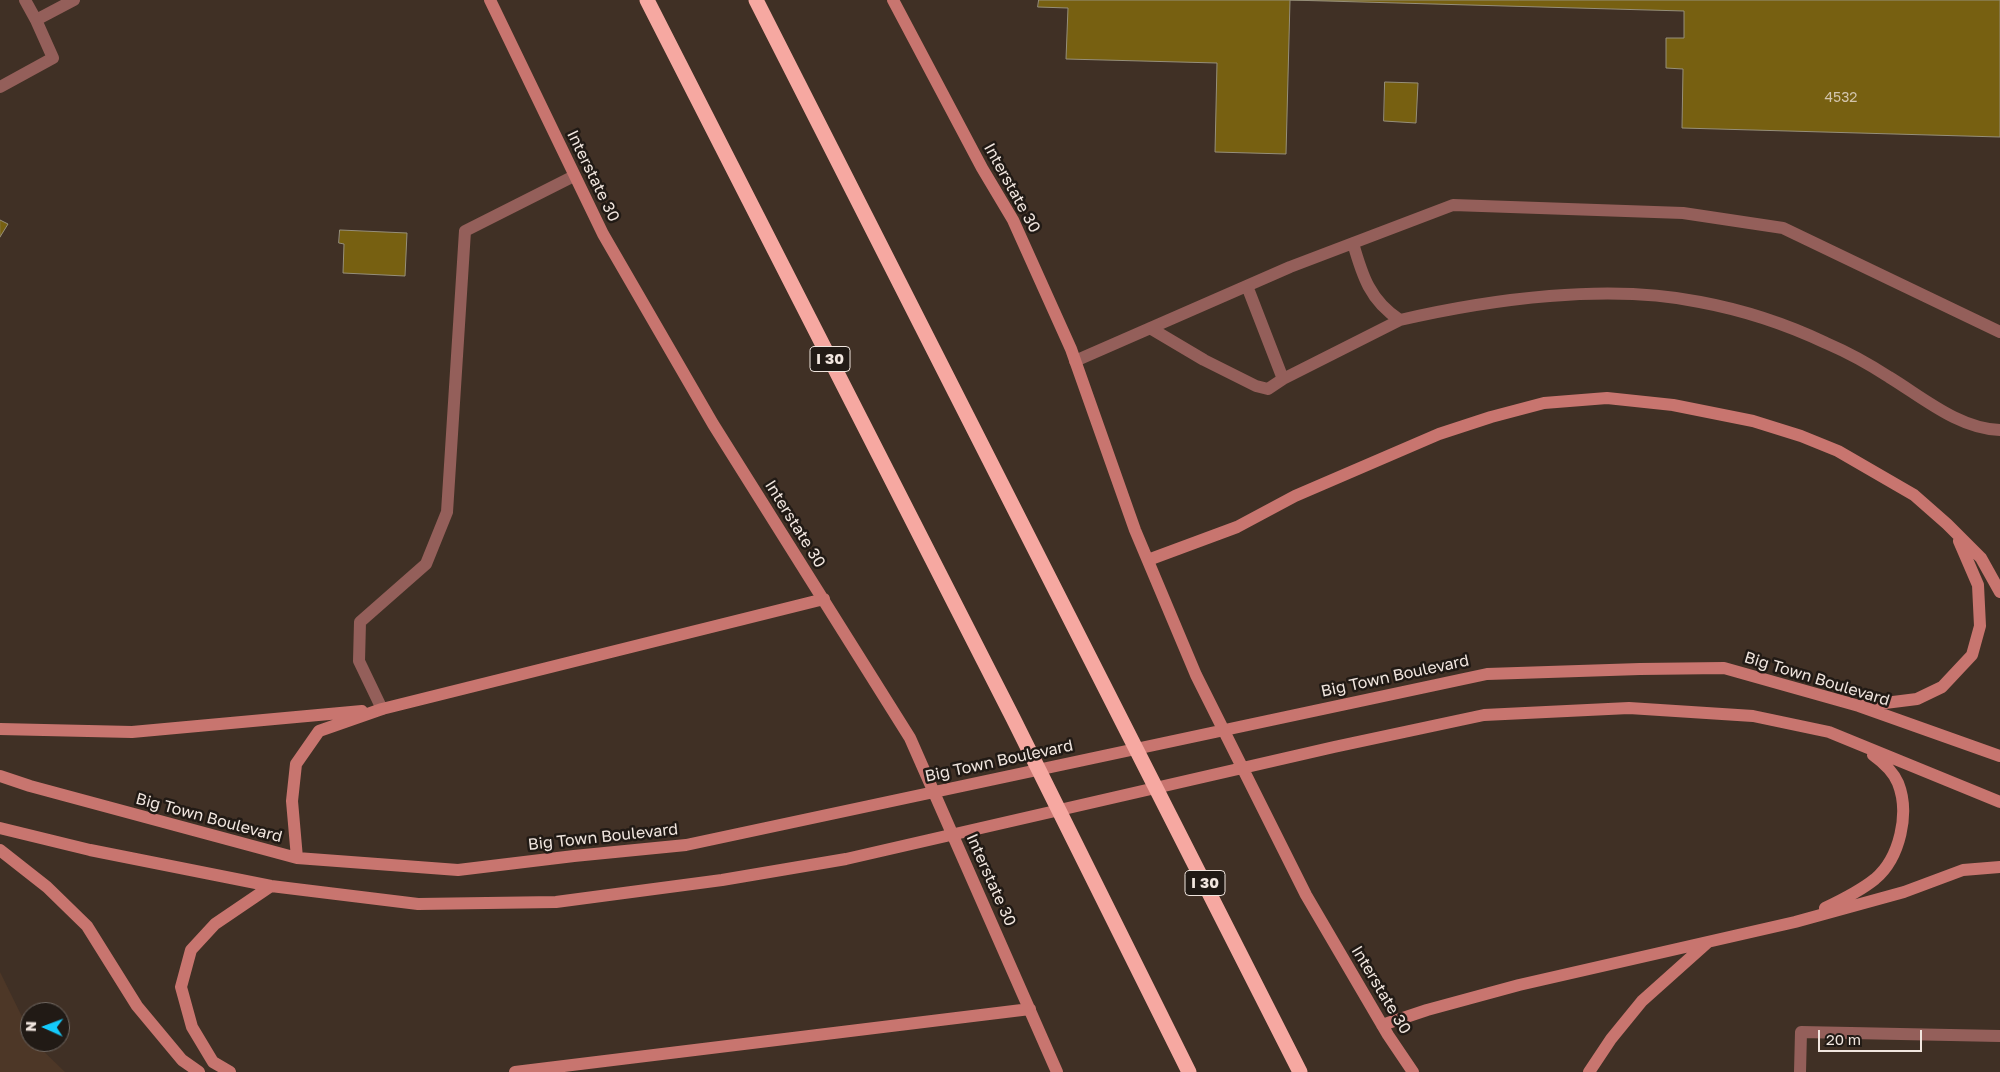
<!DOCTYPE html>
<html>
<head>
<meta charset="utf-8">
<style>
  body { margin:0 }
  #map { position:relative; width:2000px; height:1072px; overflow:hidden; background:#403025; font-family:"Golos Text",sans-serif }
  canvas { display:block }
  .north { position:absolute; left:20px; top:1002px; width:50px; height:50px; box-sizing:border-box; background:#211a15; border:1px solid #746c66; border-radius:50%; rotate:272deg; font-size:14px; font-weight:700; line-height:20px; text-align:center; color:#f1e6df }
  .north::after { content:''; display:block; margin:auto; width:18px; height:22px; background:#14cafb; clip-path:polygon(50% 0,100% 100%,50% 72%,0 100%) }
  .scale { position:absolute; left:1818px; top:1030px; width:104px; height:22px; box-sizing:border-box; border:2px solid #f1e6df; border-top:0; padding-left:6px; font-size:15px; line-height:18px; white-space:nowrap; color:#f1e6df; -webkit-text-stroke:4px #211a15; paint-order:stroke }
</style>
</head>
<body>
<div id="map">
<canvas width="2000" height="1072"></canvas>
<div class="north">N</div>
<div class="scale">20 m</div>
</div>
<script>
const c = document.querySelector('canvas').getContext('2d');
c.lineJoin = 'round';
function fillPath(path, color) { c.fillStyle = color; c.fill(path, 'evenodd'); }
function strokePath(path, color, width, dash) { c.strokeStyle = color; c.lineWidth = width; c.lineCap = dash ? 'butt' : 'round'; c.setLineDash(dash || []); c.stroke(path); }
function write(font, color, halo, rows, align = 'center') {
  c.font = font + ' "Golos Text",sans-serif'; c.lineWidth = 5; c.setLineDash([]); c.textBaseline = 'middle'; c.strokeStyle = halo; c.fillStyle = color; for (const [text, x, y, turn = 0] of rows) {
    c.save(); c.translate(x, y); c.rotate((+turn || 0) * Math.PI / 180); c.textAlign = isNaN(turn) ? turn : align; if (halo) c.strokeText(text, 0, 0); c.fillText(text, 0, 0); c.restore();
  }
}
fillPath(new Path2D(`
  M0,972L30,1033V1042H34L65,1072H0Z`), '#4d3727');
const building = new Path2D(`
  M1039,0H2000V137L1682,128L1683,69L1666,68V38H1684V11L1290,0L1286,154L1215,152L1217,63L1066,59L1068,8L1038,7Z
  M1385,82L1418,83L1416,123L1384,121Z
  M0,220L8,224L0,237Z
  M340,230L407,233L405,276L343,273L344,244L339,243Z`);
fillPath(building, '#776011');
strokePath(building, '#968f7a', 1);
strokePath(new Path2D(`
  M25,0L36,20L74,0
  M0,87L53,58L36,20
  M1353,243C1362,275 1370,301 1400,320C1491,299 1608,283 1700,302C1743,310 1786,324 1826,343C1847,352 1869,364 1889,377C1922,397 1959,429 2000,430
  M1150,328L1204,360L1256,386L1268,389L1283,379L1247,286
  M1075,361L1290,267L1453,205L1683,213L1783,228L2000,332
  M1283,379L1400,320
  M382,709L359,661L360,622L426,564L447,512L465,231L574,176
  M1800,1072L1801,1032L2000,1036`), '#945f5a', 12);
strokePath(new Path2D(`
  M490,0L603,234L713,424L910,738L1057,1072
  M893,0L982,168L1013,220L1071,349L1135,530L1196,675L1306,895L1388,1035L1413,1072
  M1148,560L1237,527L1295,496L1439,434L1491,417L1544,403L1607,398L1673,405L1753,421L1801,436L1838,451L1914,495L1947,524L1981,558L2000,592
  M1861,706L1917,699L1942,687L1972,655L1980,626L1978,585L1959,541
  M0,729L132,732L362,711
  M0,776L30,786L297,858L458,870L574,856L686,845L1487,674L1640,669L1724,668L1859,706L2000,756
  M0,828L90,850L271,886L418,904L556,902L722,880L846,859L1334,747L1484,715L1629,708L1753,716L1829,732L2000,802
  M0,850L47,887L87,926L137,1006L182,1060L199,1072
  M297,858L292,801L296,764L319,731L382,709L824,599
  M1825,908C1842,900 1860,891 1875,879C1900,858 1910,813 1898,783C1893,771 1884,763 1873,755
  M1382,1025L1427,1010L1519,985L1795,922L1904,892L1963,870L2000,867
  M230,1072L213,1062L192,1027L181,987L191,950L215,924L271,886
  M515,1072L1030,1009
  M1589,1072L1611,1039L1642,1001L1708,942`), '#c8756f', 12);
strokePath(new Path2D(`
  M647,0L1013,718L1189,1072
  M756,0L1300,1072`), '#f6a8a1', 15);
write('14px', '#d2c4ac', null, [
  ["4532",1841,98]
]);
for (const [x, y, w] of [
  [830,359,40],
  [1205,883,40]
]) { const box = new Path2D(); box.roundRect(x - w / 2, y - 12.5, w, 25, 4); c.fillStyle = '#211a15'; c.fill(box); strokePath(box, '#f1e6df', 1); }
write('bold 15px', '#f1e6df', null, [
  ["I 30",830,359],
  ["I 30",1205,883]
]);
write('16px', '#f1e6df', '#211a15', [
  ["Interstate 30",593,176,64],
  ["Interstate 30",1012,188,61],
  ["Interstate 30",795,524,58],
  ["Big Town Boulevard",1395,676,-12],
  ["Big Town Boulevard",1817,679,17],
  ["Big Town Boulevard",999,761,-12],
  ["Big Town Boulevard",209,818,15],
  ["Big Town Boulevard",603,837,-6],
  ["Interstate 30",991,880,66],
  ["Interstate 30",1381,990,59]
]);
</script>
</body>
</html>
